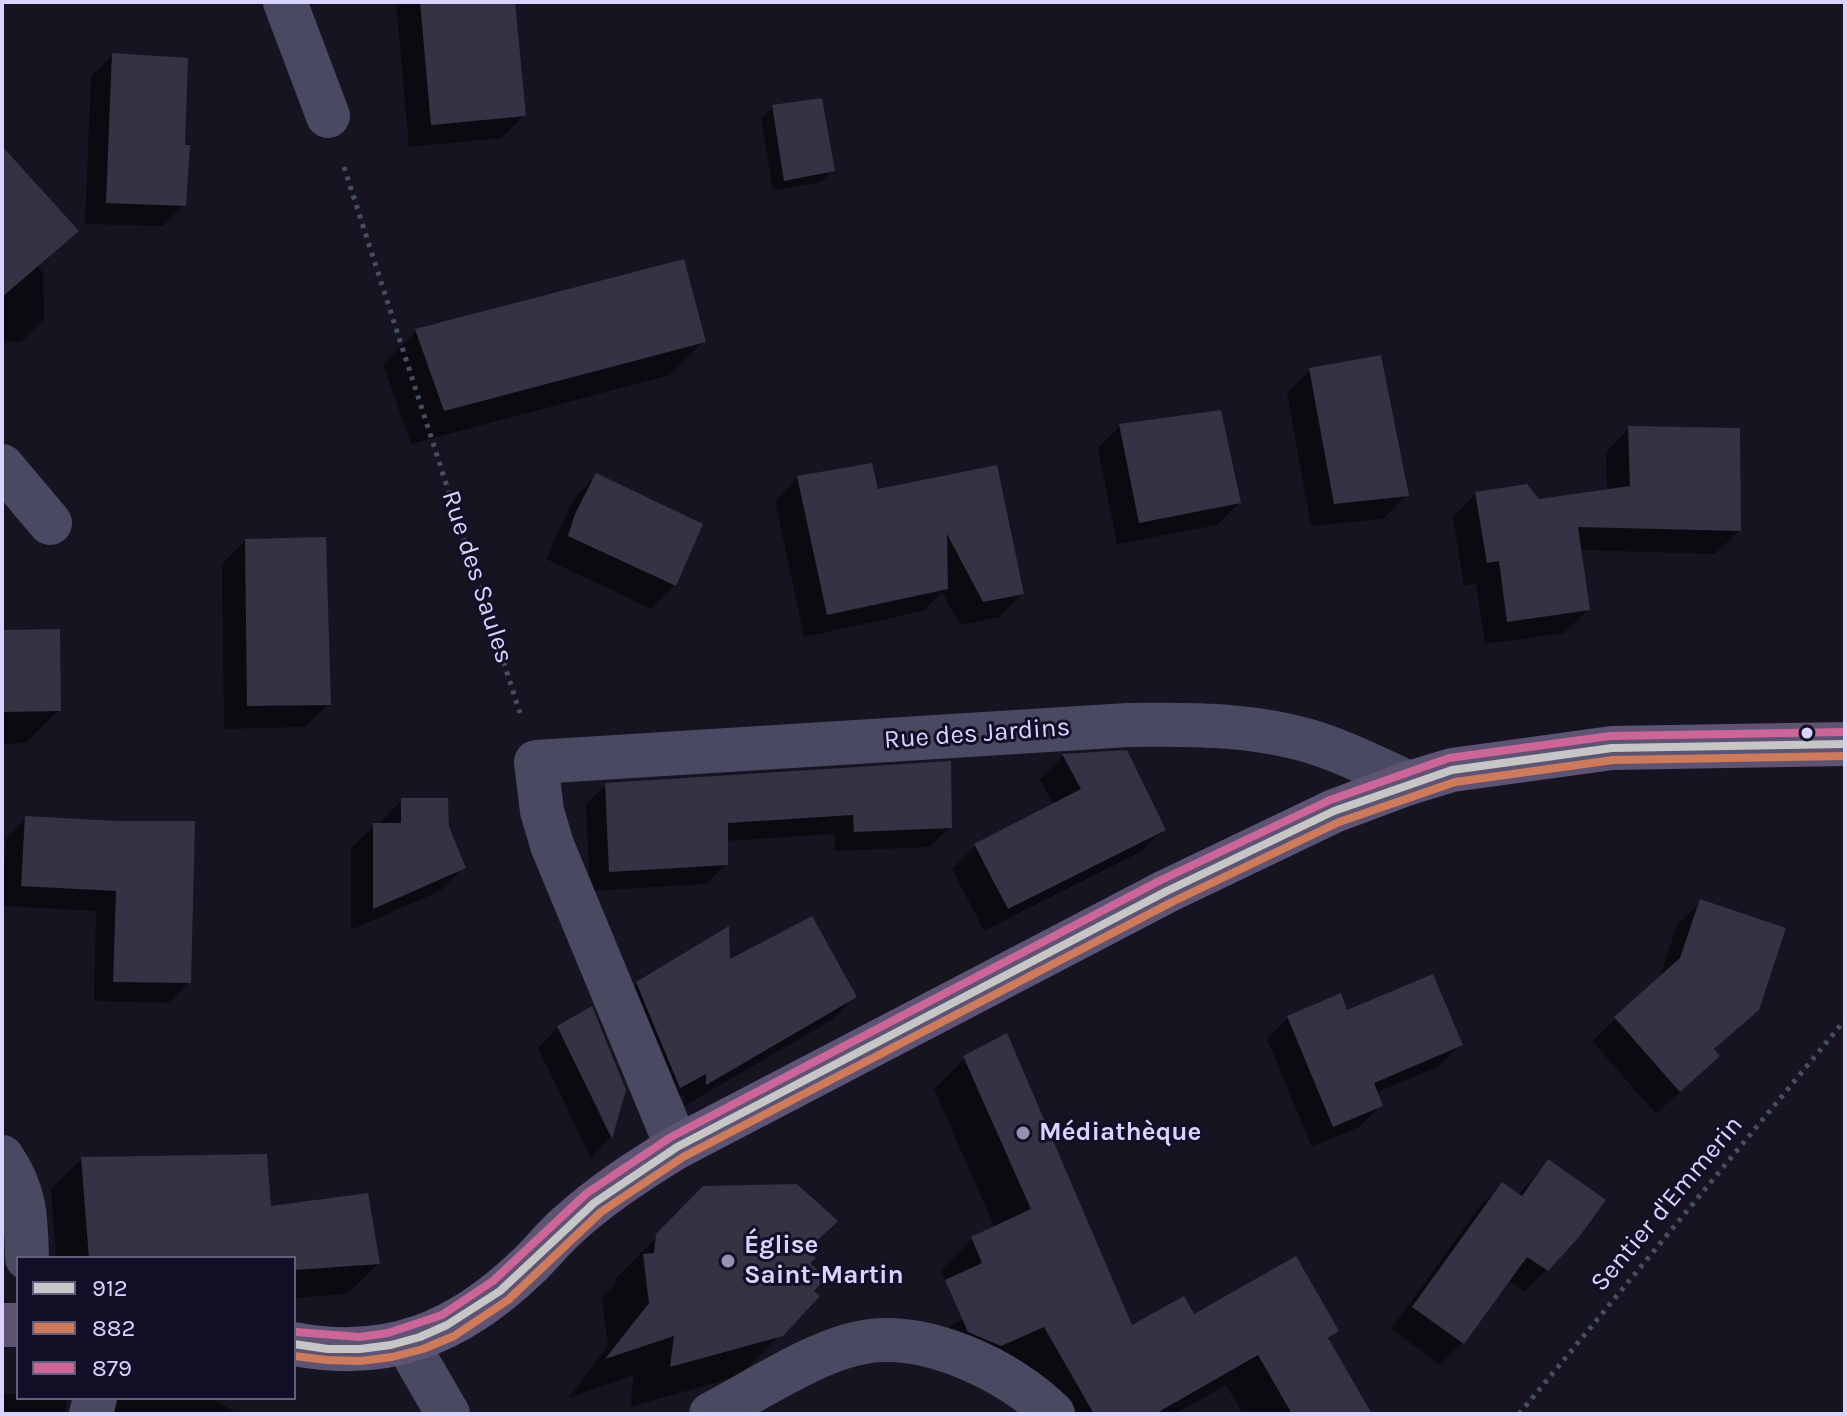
<!DOCTYPE html>
<html>
<head>
<meta charset="utf-8">
<style>
  body { margin:0 }
  #map { position:relative; width:1847px; height:1416px; overflow:hidden; background:#161421; font-family:Karla,sans-serif }
  canvas { display:block }
  .frame { position:absolute; inset:0; border:4px solid #d9d4ff; pointer-events:none }
  .legend { position:absolute; left:16px; top:1256px; width:280px; height:144px; box-sizing:border-box; background:#130f26; border:2px solid #625e7d; margin:0; padding:10px 14px; list-style:none; font-size:24px; color:#d9d4ff }
  .legend li { display:flex; align-items:center; gap:16px; height:40px }
  .legend b { width:40px; border:2px solid #625e7d }
</style>
</head>
<body>
<div id="map">
<canvas width="1847" height="1416"></canvas>
<div class="frame"></div>
<ul class="legend">
<li><b style="height:10px;background:#c6c6c6"></b>912</li>
<li><b style="height:10px;background:#ce7b5c"></b>882</li>
<li><b style="height:10px;background:#c69"></b>879</li>
</ul>
</div>
<script>
const c = document.querySelector('canvas').getContext('2d');
c.lineJoin = 'round';
function fillPath(path, color) { c.fillStyle = color; c.fill(path, 'evenodd'); }
function strokePath(path, color, width, dash) { c.strokeStyle = color; c.lineWidth = width; c.lineCap = dash ? 'butt' : 'round'; c.setLineDash(dash || []); c.stroke(path); }
function write(font, color, halo, rows, align = 'center') {
  c.font = font + ' Karla,sans-serif'; c.lineWidth = 6; c.setLineDash([]); c.textBaseline = 'middle'; c.strokeStyle = halo; c.fillStyle = color; for (const [text, x, y, turn = 0] of rows) {
    c.save(); c.translate(x, y); c.rotate((+turn || 0) * Math.PI / 180); c.textAlign = isNaN(turn) ? turn : align; if (halo) c.strokeText(text, 0, 0); c.fillText(text, 0, 0); c.restore();
  }
}
fillPath(new Path2D(`
  M396,2H513L524,115L501,138L409,147Z
  M113,55L183,147L184,205L163,226L85,224L91,76Z
  M773,107L833,171L821,182L773,191L761,118Z
  M2,166L76,231L38,267L43,272L44,319L21,342L2,341Z
  M416,331L704,341L670,375L411,444L383,364Z
  M1310,370L1406,495L1383,519L1311,526L1287,393Z
  M1120,426L1239,503L1217,525L1117,544L1098,448Z
  M1629,428L1739,531L1715,554L1579,550L1588,610L1564,633L1485,644L1476,583L1464,586L1453,517L1476,493L1538,501L1607,491L1606,452Z
  M995,467L1022,594L999,617L960,625L942,592L923,611L804,637L775,501L798,477L876,491Z
  M597,475L700,525L674,585L651,609L546,559L574,498Z
  M245,541L329,704L305,727L224,729L222,564Z
  M2,632L59,710L26,743L2,744Z
  M1063,756L1164,829L1140,852L984,931L952,869L975,846L1054,805L1040,779Z
  M949,763L950,827L930,847L835,851L834,834L726,841V864L707,884L590,891L586,804L606,785Z
  M402,800L447,827L463,868L440,891L351,930V848L374,825H378Z
  M26,818L117,823L189,982L169,1003L94,1001L96,911L2,906L6,839Z
  M1701,902L1757,1009L1712,1051L1694,1079L1656,1114L1592,1041L1659,979L1677,925Z
  M728,962L854,997L832,1020L684,1106V1094L657,1110L614,1006L637,983Z
  M1346,1013L1461,1045L1439,1066L1376,1093L1381,1106L1359,1127L1312,1147L1267,1039L1288,1018Z
  M558,1027L624,1090L610,1138L591,1158L538,1048Z
  M965,1058L1131,1328L1193,1317L1337,1331L1327,1341L1367,1414H1243L1226,1385L1175,1414H1046L920,1357L949,1327L995,1299L958,1308L941,1270L972,1239L995,1228L934,1089Z
  M82,1159L269,1208L378,1264L347,1294L294,1298V1258H56L51,1189Z
  M1548,1161L1547,1270L1524,1292L1508,1280L1462,1343L1440,1365L1391,1329L1480,1206L1502,1184L1518,1195Z
  M667,1227L805,1251L808,1263L781,1334L739,1376L630,1407L634,1375L568,1398L608,1346L602,1297L615,1285L616,1278Z
  M2,1393L18,1394V1398L59,1399V1398H211L239,1414H92L76,1399H67L65,1414H2Z`), '#0007');
fillPath(new Path2D(`
  M420,2H515L526,116L431,125Z
  M112,53L188,58L185,145H190L186,206L106,203Z
  M822,98L835,171L784,181L772,105Z
  M2,146L79,231L2,297Z
  M684,259L706,342L444,411L415,329Z
  M1381,355L1409,496L1334,504L1309,368Z
  M1221,410L1241,503L1139,523L1119,424Z
  M1628,426L1740,428L1741,531L1578,527L1590,610L1507,622L1499,561L1487,563L1475,492L1527,484L1539,499L1630,486Z
  M872,463L878,489L997,465L1024,594L983,602L947,534L948,589L827,615L797,476Z
  M596,473L703,524L676,586L568,536L575,514Z
  M326,537L331,705L247,706L245,539Z
  M60,629L61,711L2,712V630Z
  M1127,750L1166,830L1008,909L974,844L1081,789L1062,754Z
  M951,761L952,828L854,832L853,815L728,823V865L609,872L605,783Z
  M401,798H448L449,827L466,868L373,909V823H401Z
  M25,816L117,821H195L191,983L113,982L116,891L21,886Z
  M1700,899L1786,928L1759,1010L1714,1049L1720,1056L1680,1092L1614,1017L1680,958Z
  M812,916L857,997L706,1085V1074L680,1088L636,982L729,926L730,959Z
  M1433,974L1463,1045L1374,1083L1383,1106L1333,1127L1287,1016L1341,993L1347,1010Z
  M592,1006L626,1090L612,1139L557,1026Z
  M1007,1033L1132,1325L1184,1296L1194,1314L1296,1256L1339,1331L1328,1338L1372,1414H1292L1258,1355L1155,1414H1094L1044,1327L1001,1346L968,1332L945,1280L982,1263L971,1237L1031,1209L963,1056Z
  M267,1154L271,1206L368,1193L380,1264L294,1270V1258H89L81,1157Z
  M1548,1159L1606,1200L1579,1237L1548,1271L1527,1257L1464,1344L1412,1307L1502,1182L1522,1196Z
  M797,1184L838,1221L807,1250L816,1258L810,1263L826,1278L814,1291L820,1296L783,1336L670,1367L674,1336L605,1359L649,1303L643,1254L654,1253L656,1234L703,1186Z`), '#343243');
strokePath(new Path2D(`
  M344,167L520,713
  M1519,1414L1845,1020`), '#44505f', 5, [4, 6]);
strokePath(new Path2D(`
  M285,2L328,116
  M2,466L50,523
  M677,1147L552,845L542,811L536,762L1128,725C1195,724 1267,724 1330,748C1357,758 1383,771 1409,783
  M2,1157C26,1192 26,1218 27,1258
  M407,1343L448,1414
  M91,1414L95,1398
  M711,1414C753,1392 814,1352 859,1343C923,1329 1010,1370 1053,1414`), '#4a4962', 44);
strokePath(new Path2D(`
  M2,1325H18
  M294,1344C388,1362 458,1333 526,1268C541,1254 553,1238 568,1225C602,1194 639,1170 677,1147L1167,891L1334,811L1409,783L1452,770L1612,748L1845,744`), '#5e5373', 44);
strokePath(new Path2D(`
  M294,1344L328,1349H360L391,1345L420,1337L447,1325L500,1291L594,1203L677,1147L1167,891L1334,811L1452,770L1612,748L1845,744`), '#c6c6c6', 8);
strokePath(new Path2D(`
  M294,1356L327,1360L360,1361L392,1357L423,1349L454,1336L508,1300L601,1212L683,1157L1172,902L1339,822L1455,782L1613,760L1845,756`), '#ce7b5c', 8);
strokePath(new Path2D(`
  M296,1332L360,1337L388,1333L442,1315L493,1281L587,1193L671,1137L1161,880L1330,800L1449,758L1610,736L1845,732`), '#c69', 8);
for (const [x, y, r, color] of [
  [1807,733,7,"#d9d4ff"],
  [1023,1133,8,"#9591b1"],
  [728,1261,8,"#9591b1"]
]) { const dot = new Path2D(); dot.arc(x, y, r, 0, 2 * Math.PI); c.fillStyle = color; c.fill(dot); strokePath(dot, '#130f26', 3); }
write('26px', '#d9d4ff', '#130f26', [
  ["Rue des Saules",477,577,72],
  ["Rue des Jardins",977,734,-4],
  ["Sentier d'Emmerin",1667,1204,-50]
]);
write('bold 26px', '#d9d4ff', '#130f26', [
  ["Médiathèque",1039,1133],
  ["Église",744,1246],
  ["Saint-Martin",744,1276]
], 'left');
</script>
</body>
</html>
